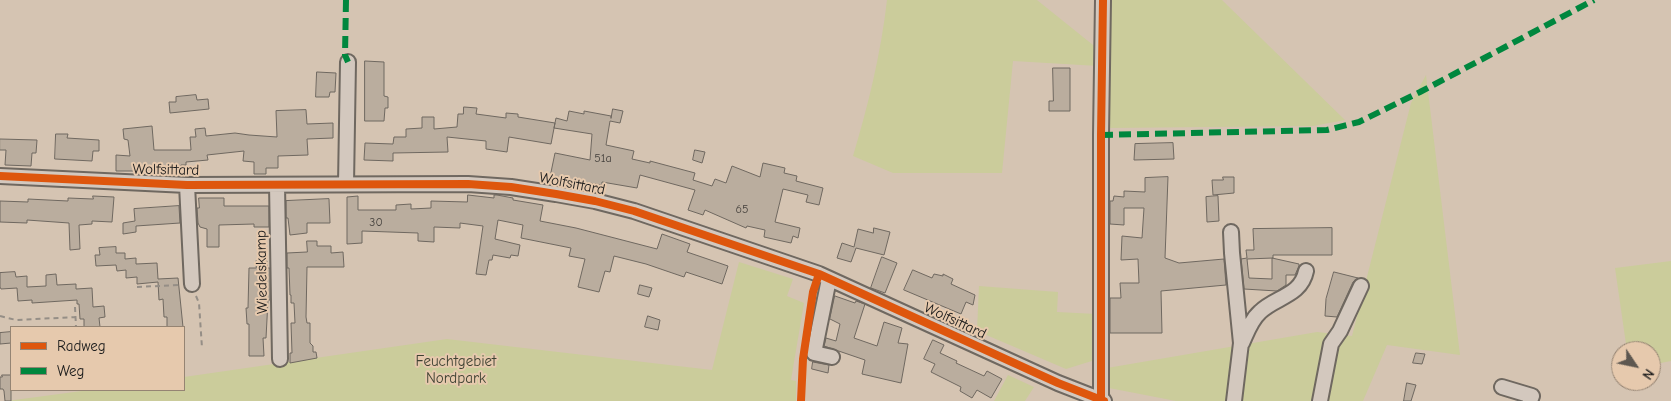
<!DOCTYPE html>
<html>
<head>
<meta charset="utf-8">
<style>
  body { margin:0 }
  #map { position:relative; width:1671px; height:401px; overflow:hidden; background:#d5c4b2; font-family:"Comic Neue",sans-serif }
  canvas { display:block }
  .legend { position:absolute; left:10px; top:326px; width:175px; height:65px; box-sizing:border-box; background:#e6c9ad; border:1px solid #958473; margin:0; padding:6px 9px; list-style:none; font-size:15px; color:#1c1c1c }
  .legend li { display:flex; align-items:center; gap:10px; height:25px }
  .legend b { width:25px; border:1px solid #958473 }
  .north { position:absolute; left:1611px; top:341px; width:50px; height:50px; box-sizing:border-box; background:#e6c9ad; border:1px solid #958473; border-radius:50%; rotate:124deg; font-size:14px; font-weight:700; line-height:20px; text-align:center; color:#1c1c1c }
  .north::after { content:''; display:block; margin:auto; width:18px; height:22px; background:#5d5750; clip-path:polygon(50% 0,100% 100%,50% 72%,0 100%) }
</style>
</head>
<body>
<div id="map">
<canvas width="1671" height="401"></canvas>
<ul class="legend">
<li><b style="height:6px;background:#de560d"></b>Radweg</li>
<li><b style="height:6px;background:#00873e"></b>Weg</li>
</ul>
<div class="north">N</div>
</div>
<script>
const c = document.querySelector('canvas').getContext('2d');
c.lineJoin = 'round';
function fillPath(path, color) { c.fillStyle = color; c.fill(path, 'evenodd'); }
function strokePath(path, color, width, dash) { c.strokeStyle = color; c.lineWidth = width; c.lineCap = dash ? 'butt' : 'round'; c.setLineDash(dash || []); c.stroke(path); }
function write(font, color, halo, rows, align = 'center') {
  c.font = font + ' "Comic Neue",sans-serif'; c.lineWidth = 4; c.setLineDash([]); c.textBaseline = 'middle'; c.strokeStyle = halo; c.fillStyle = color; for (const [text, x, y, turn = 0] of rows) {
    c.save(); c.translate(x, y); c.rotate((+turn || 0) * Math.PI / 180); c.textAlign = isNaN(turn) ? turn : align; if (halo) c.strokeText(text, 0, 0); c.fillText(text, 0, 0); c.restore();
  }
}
fillPath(new Path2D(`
  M887,0H1037L1098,49V66L1013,61L1002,173H893L853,156C868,106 881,53 887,0Z
  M1110,0H1222L1345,120L1313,126L1107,128Z
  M1426,75L1460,355L1387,345L1363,401H1176L1109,388L1107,368L1317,332L1352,336L1411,103Z
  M1671,261V361L1651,365V351H1627L1615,268Z
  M739,262L793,279L787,296L804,303L791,380L796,381V401H7L89,390H184V377L447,339L712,370Z
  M979,286L1058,292L1057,312L1096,314L1095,360L1066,369L977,331Z
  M1008,375L1034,387L1025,401H994Z`), '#cbcc9b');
const building = new Path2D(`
  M365,61L384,62V96L388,97V108H385L384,121H365Z
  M1053,68H1070V111H1049V101H1053Z
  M317,72L336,73L335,92H330L329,97H316Z
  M196,95L197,100L208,99L209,109L170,113L169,102H176V97Z
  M464,107L477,108L476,114L506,118V113L518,114V117L555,123L551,144L509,137L507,152L486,149V141L447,137L448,152L393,153V161L364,160L365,143L393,144L394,137H406V129L422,128V117H434V129L457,127L458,114H463Z
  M613,109L623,111L620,123L610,121L606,145L634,151L632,159L650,163V161L695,173L693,180L712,186L715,179L726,183L732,166L760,177L763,163L785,168L784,173L797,176L796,181L823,188L819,205L806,202L808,195L783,189L775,222L800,228L798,238L793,236L791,243L764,237L765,230L747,226L746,228L705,210L703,215L688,210L695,190L640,175L637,188L602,182V185L550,177L555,153L590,160L592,134L554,128L556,118L567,121L569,111L584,114V111L611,116V118Z
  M306,110L307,124L333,123V138L307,139L308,155L278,156V168H266V174H254V162L243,161L244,151L207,155L208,160L186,162V165H181V171H116V155L130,156L128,140L124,139L123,129L152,126L154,150H191L190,137H196L195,129L205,128L206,136L235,133L249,135L277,137L276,111Z
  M56,134H68L67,138L99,140V151H93L92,161L55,159Z
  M0,139L37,140L36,153H32L31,166L5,165L6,150H0Z
  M1173,143L1174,159L1134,160L1135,144Z
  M695,150L705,152L702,163L693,160Z
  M1168,177L1165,258L1179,263L1224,259L1226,285L1161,291L1162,333H1110V298H1121L1120,283H1139L1138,259L1121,260L1122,236L1142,238L1144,208H1124V225L1110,224V201H1113L1114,196L1124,197V191L1145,192V178Z
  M1223,177H1234V193L1213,195L1212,180H1223Z
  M468,195L494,198V195H497L513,198V200L543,205L540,221L576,228L657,249L662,234L690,244L687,252L728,266L722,284L686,272L684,277L646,264L614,256L610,272L605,271L599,292L578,287L585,259L569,256L571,248L521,238L523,225L498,220L495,239L520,245L518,256L511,255L510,258L493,255L492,260H489L486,275L476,274L483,226L460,223V228L434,227V242L418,241V233L362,231V243L347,244V197L358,196V210H396V205L411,204V209L431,208V201L467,202Z
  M93,196L114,197L112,222L92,221V224L79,225L80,249L70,250L69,223L27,220V223L0,222V201L28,202V199L68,201V198L93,199Z
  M1218,196L1219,221L1207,222L1206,197Z
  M199,198H224V206H269V227H254V224L219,225V247H207V229L200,227L198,223L197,208H199Z
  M329,199L330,223H307V233L290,235L288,218H286V201Z
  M179,206L180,223L136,226V232L123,234V223L135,221L134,209Z
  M874,228L890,232L884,255L856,248L851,262L837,258L842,243L854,247L858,229L873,233Z
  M1332,228V255H1273V258L1247,259L1249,278L1272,279V258L1299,264V266L1295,275H1286V285L1277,291L1244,289L1241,259L1247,258L1246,250H1254L1253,229Z
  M307,241H317V246H331V253L343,252L344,267H307L306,317L307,323H310V343L313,346V352H316L317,358L290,363V353H292L291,323H295L294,303H291V295H290L289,268H287V253L307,252Z
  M116,247V253H125V259L136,258V264L157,263L158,279L178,278L183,327H167V317H164L163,299L159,300L158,282L137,284V277L126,278V270L117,271L116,265L96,266L95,255H100L99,248Z
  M882,257L897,263L885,293L871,288Z
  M256,261H267V268H270V300H268L266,338H263L264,356H249V324H247L246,308H248L249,268H256Z
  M913,270L932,278L934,274L943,276V274L953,279L951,284L975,295L973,305L966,302L961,314L904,290Z
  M15,272L16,277L27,276V287L46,286V275L56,274L57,285L76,284V289L92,288L93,307L104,306L105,317L99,318L100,327H84V319H80L79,304H77V300L32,303V300L18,301L17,288L1,289L0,287V273Z
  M1334,272L1358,278L1353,282L1337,317L1325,316L1326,299Z
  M640,285L652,288L649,297L638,294Z
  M835,296L855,303L856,301L865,304L854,338L877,346L884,322L902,328L898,343L908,344L901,383L862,374L865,360L824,346L826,338L836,341L840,324L830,319Z
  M648,316L660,320L658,330L645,327Z
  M11,332V343L0,344V333Z
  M933,340L944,345L940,353L957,361L956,363L984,376L987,371L1002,379L991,398L977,390L972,398L960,391L961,387L931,372L935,364L924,359Z
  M1416,353L1425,354L1422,364L1413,363Z
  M813,362L829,365L828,373L812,369Z
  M2,375H11V401H5L4,391L3,389H0V377H2Z
  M1407,383L1416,385L1411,401H1404Z`);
fillPath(building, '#baad9e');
strokePath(building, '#6f6860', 1);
const minor = new Path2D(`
  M0,176L187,185L468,184L511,187L556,194L595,201L634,211L819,274L1058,383L1104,401
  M346,184L348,62
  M187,185L192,284
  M277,185L280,359
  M1231,232L1232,253L1241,343L1234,401
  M829,279L814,353L832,357
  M1242,343C1247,332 1251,320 1260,312C1275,297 1301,296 1306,271
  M1502,387L1532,396L1530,401
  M1101,400V135L1103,0
  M1320,401L1331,344L1340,331L1361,286`);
strokePath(minor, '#6f6860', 18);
strokePath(new Path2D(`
  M137,287L180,285
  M196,296L199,303L202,348
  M75,307L76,327
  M0,316L16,320L76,317`), '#958e86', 2, [5, 4]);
strokePath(minor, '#d3c8be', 14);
strokePath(new Path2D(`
  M346,0L345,55L348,62
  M1101,135L1327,130L1359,122L1420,92L1594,0`), '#00873e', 6, [12, 6]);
strokePath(new Path2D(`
  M0,176L187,185L468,184L511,187L556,194L595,201L634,211L819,274L1058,383L1104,401
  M1101,400V135L1103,0
  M801,401L803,359L813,292L819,274`), '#de560d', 8);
write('12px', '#44403c', null, [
  ["51a",603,159],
  ["65",742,210],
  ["30",376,223]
]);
write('15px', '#1c1c1c', '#e6c9ad', [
  ["Wolfsittard",166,170,1],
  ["Wolfsittard",572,184,11],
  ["Wiedelskamp",262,272,-91],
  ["Wolfsittard",955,321,25]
]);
write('15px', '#3d4132', '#e6c9ad', [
  ["Feuchtgebiet",456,362],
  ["Nordpark",456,379]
]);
</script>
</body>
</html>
